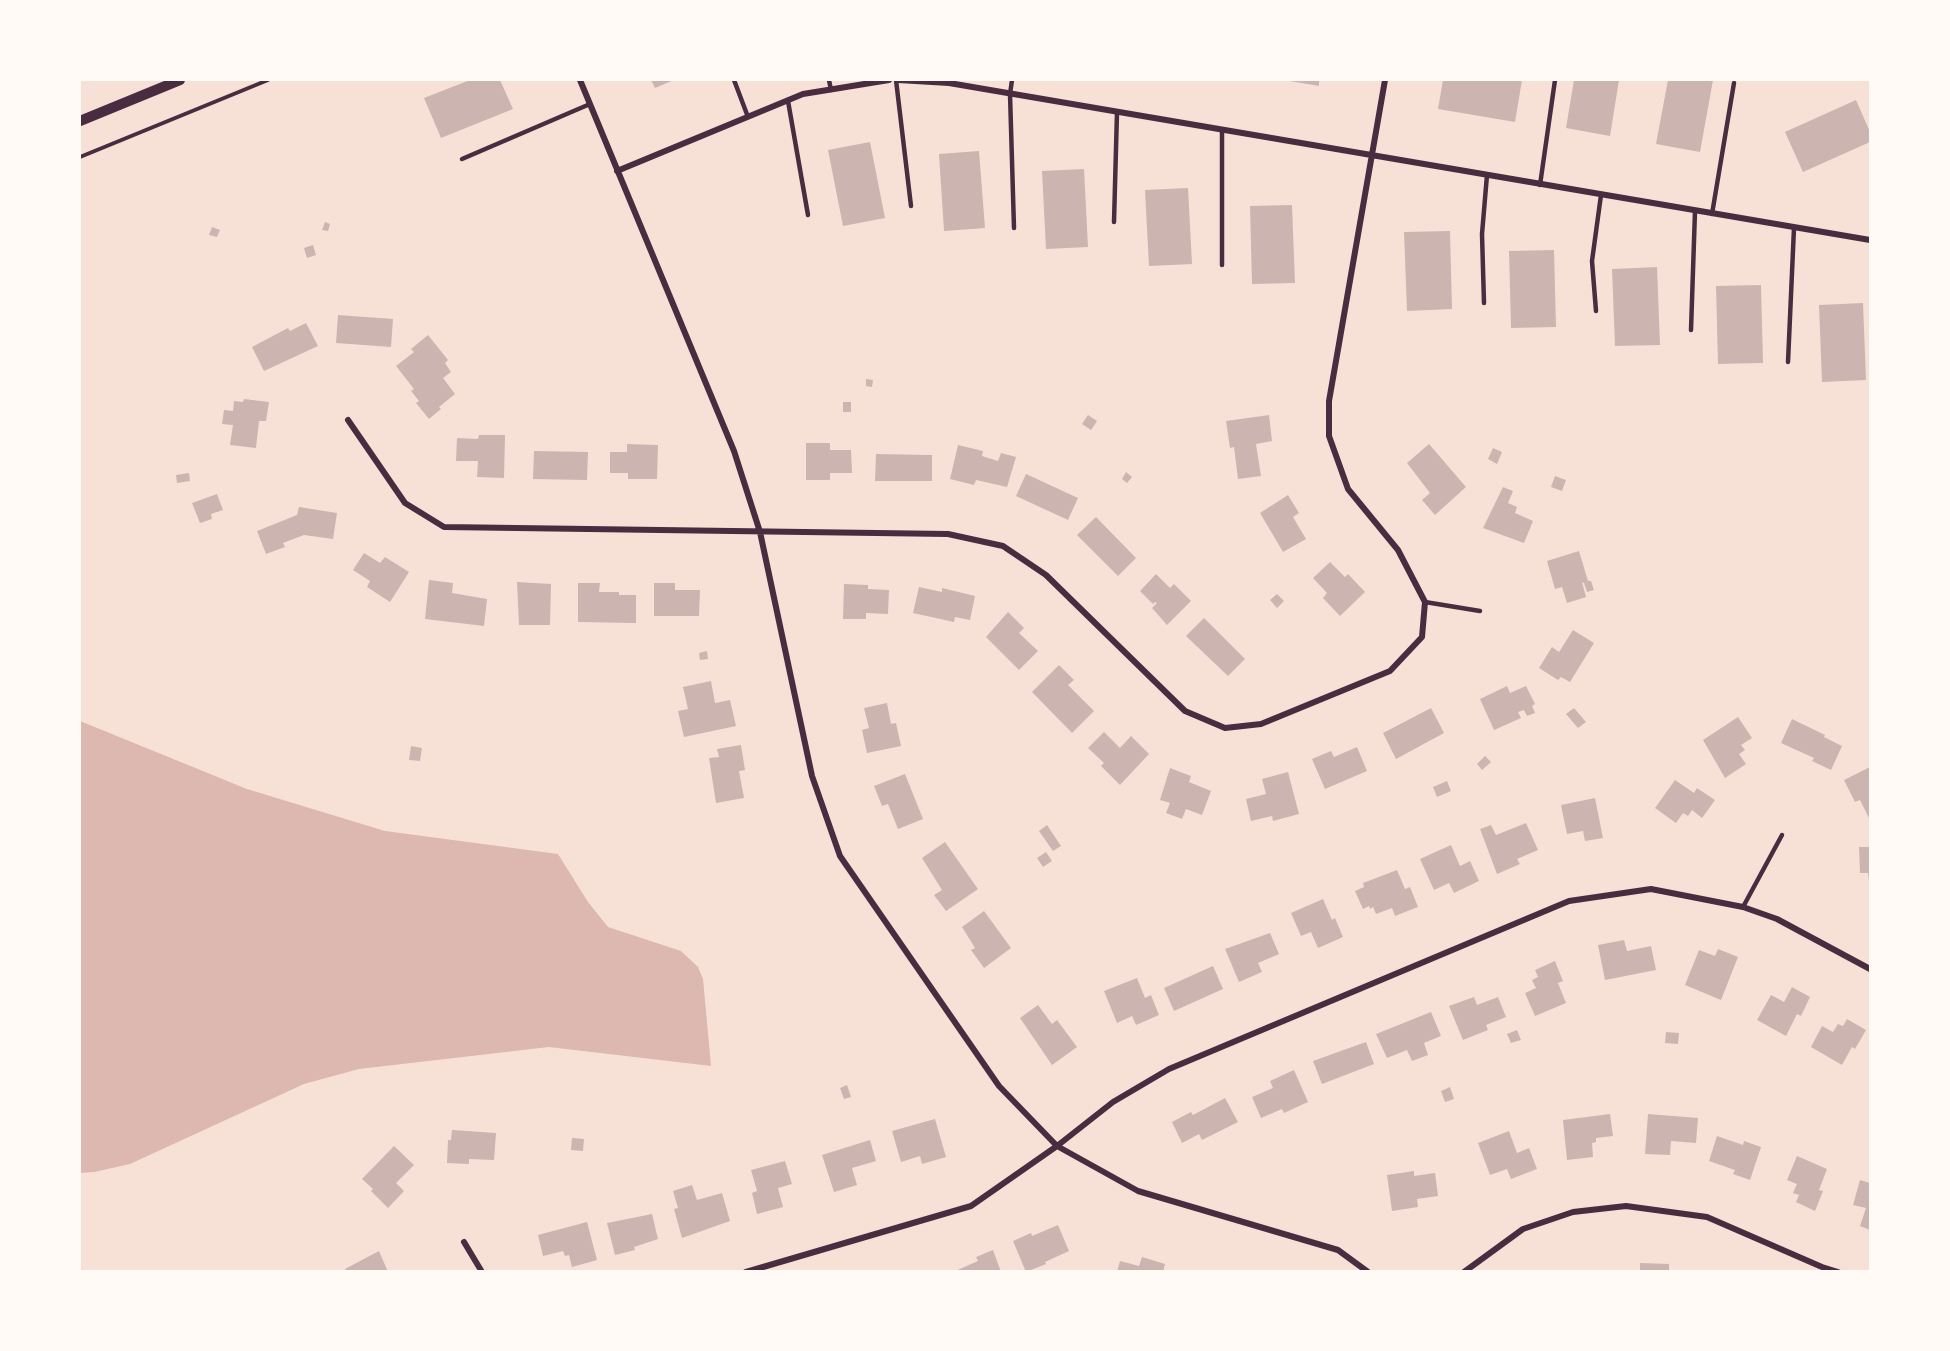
<!DOCTYPE html>
<html>
<head>
<meta charset="utf-8">
<style>
  body { margin:0 }
  #map { position:relative; width:1950px; height:1351px; overflow:hidden; background:#f7e1d7; font-family:Barlow,sans-serif }
  canvas { display:block }
  .frame { position:absolute; inset:0; border:81px solid #fffaf5; pointer-events:none }
</style>
</head>
<body>
<div id="map">
<canvas width="1950" height="1351"></canvas>
<div class="frame"></div>
</div>
<script>
const c = document.querySelector('canvas').getContext('2d');
c.lineJoin = 'round';
function fillPath(path, color) { c.fillStyle = color; c.fill(path, 'evenodd'); }
function strokePath(path, color, width, dash) { c.strokeStyle = color; c.lineWidth = width; c.lineCap = dash ? 'butt' : 'round'; c.setLineDash(dash || []); c.stroke(path); }
fillPath(new Path2D(`
  M80,721L247,789L385,831L558,854L588,902L608,927L681,951L698,967L703,979L711,1066L549,1047L359,1069L304,1084L130,1164L94,1172L80,1173Z`), '#dcb8b0');
fillPath(new Path2D(`
  M470,80H500L513,109L441,138L424,98Z
  M651,80H674L655,88Z
  M1284,80H1319V86Z
  M1443,80H1522L1515,122L1438,109Z
  M1574,80H1619L1610,136L1566,128Z
  M1668,80H1713L1700,152L1656,144Z
  M1856,100L1870,132V142L1803,172L1785,132Z
  M870,142L885,218L843,226L828,150Z
  M979,151L985,228L944,231L939,154Z
  M1084,169L1088,247L1046,249L1042,171Z
  M1188,188L1192,264L1149,266L1145,190Z
  M1292,205L1295,283L1252,284L1250,206Z
  M325,222L330,224L328,231L322,230Z
  M212,227L220,230L217,237L209,235Z
  M1450,231L1452,309L1407,311L1404,232Z
  M313,245L316,255L307,258L304,248Z
  M1554,250L1556,327L1511,328L1509,251Z
  M1657,267L1660,345L1615,346L1612,269Z
  M1761,285L1763,363L1718,364L1716,286Z
  M1863,303L1866,380L1822,382L1819,305Z
  M338,315L393,319L391,347L336,343Z
  M306,323L318,346L264,371L252,347L288,328L290,331Z
  M428,335L448,360L445,363L451,372L443,378L455,394L439,407L441,409L429,419L416,403L419,401L411,391L414,389L396,366L414,352L411,349Z
  M866,379L873,380L872,387L866,386Z
  M244,399L269,402L266,421H259L256,448L230,445L233,425L222,424L224,410L233,411L234,401L243,402Z
  M843,402H851V412H843Z
  M1088,415L1097,421L1091,430L1082,424Z
  M1269,415L1272,441L1256,444L1261,476L1238,479L1234,447L1230,448L1226,421Z
  M479,435H505L504,478L477,477L478,461H456L457,438L478,439Z
  M806,443H830V450H851L852,473H830V480H806Z
  M627,444L658,445L657,479H628V473H610V452H627Z
  M1429,444L1466,487L1435,515L1422,500L1430,493L1407,463Z
  M958,445L983,451L982,456L998,461L1001,453L1016,457L1007,487L976,480L974,485L950,479Z
  M1493,448L1502,452L1497,464L1488,459Z
  M534,451L588,452L587,480L533,479Z
  M876,454L932,455V481H875Z
  M1126,472L1132,477L1127,483L1122,479Z
  M189,473L190,481L177,483L176,475Z
  M1026,474L1078,498L1068,520L1016,496Z
  M1555,476L1566,480L1562,491L1551,487Z
  M1503,487L1513,491L1508,503L1517,507L1515,513L1533,521L1524,543L1483,528Z
  M217,494L223,510L211,514L212,519L200,523L192,503Z
  M1288,495L1299,513L1293,517L1306,539L1283,552L1260,513Z
  M299,507L337,513L333,539L304,535L283,543L285,547L266,554L257,531L297,515Z
  M1096,517L1136,558L1118,576L1077,535Z
  M1579,551L1588,581H1591L1594,590L1587,592L1584,583L1582,582L1586,597L1567,603L1562,587L1555,589L1547,561Z
  M364,553L380,563L385,557L409,572L390,602L367,587L370,581L353,570Z
  M1330,562L1345,577L1348,574L1365,592L1340,616L1323,598L1327,593L1313,578Z
  M1156,574L1170,588L1174,584L1191,601L1167,625L1152,608L1157,603L1155,602L1153,604L1140,591Z
  M429,580L453,583L452,593L487,599L484,626L425,619Z
  M517,582L551,584L550,625H519Z
  M578,583H600L599,592H619V595H636V623L578,622Z
  M654,583H675V590H700L699,616H654Z
  M844,584L868,585V589L889,590L888,614L866,613V619H843Z
  M919,587L942,592V588L975,596L970,620L955,617L954,622L913,613Z
  M1277,594L1284,601L1277,608L1270,600Z
  M1008,612L1024,628L1019,633L1038,651L1019,670L986,637Z
  M1204,618L1245,659L1228,676L1186,636Z
  M1573,630L1594,643L1570,682L1561,677L1558,680L1539,668L1552,647L1559,652Z
  M707,651L708,659L700,660L699,653Z
  M1059,665L1074,680L1068,685L1094,711L1072,733L1032,692Z
  M711,681L715,703L730,700L736,726L684,737L678,711L688,709L683,687Z
  M1507,686L1510,693L1526,686L1535,704L1532,706L1535,713L1527,716L1524,710L1518,712L1521,718L1494,730L1480,699Z
  M887,703L891,724L896,723L901,746L867,753L862,730L869,728L864,708Z
  M1431,708L1444,733L1396,759L1383,733Z
  M1574,708L1586,722L1578,728L1566,714Z
  M1738,717L1752,738L1741,745L1745,750L1739,754L1746,764L1725,778L1703,740Z
  M1792,719L1825,735L1824,737L1842,746L1831,770L1812,761L1814,758L1781,743Z
  M1104,732L1120,748L1131,736L1149,754L1120,785L1101,766L1104,763L1088,748Z
  M741,745L745,770L739,771L744,798L716,803L709,758L719,757L717,749Z
  M411,746L422,748L420,761L409,760Z
  M1357,747L1367,771L1325,789L1312,759L1331,751L1334,757Z
  M1485,756L1491,762L1482,770L1477,764Z
  M1870,767V820L1860,800L1855,802L1844,780Z
  M1170,768L1191,776L1189,782L1211,791L1202,815L1186,809L1182,819L1166,813L1170,803L1160,800Z
  M1288,772L1299,814L1273,821L1272,816L1251,821L1246,799L1266,794L1262,779Z
  M905,774L923,819L898,829L888,804L882,806L874,786Z
  M1675,780L1694,793L1697,788L1715,800L1702,818L1692,810L1688,816L1683,813L1676,823L1655,808Z
  M1447,781L1451,791L1437,797L1433,787Z
  M1595,798L1603,838L1585,841L1583,831L1567,834L1561,805Z
  M1526,823L1538,850L1517,859L1520,864L1497,874L1480,829L1491,825L1496,835Z
  M1047,825L1061,846L1053,851L1039,831Z
  M945,842L978,889L946,911L934,895L942,890L922,858Z
  M1451,845L1460,866L1470,861L1479,881L1454,893L1449,883L1434,890L1420,859Z
  M1859,847H1870V881H1869L1868,873H1860Z
  M1046,852L1052,861L1043,867L1037,858Z
  M1397,870L1405,889L1410,887L1418,907L1395,916L1392,908L1376,914L1373,907L1370,909L1369,906L1363,909L1355,891L1364,887L1363,883Z
  M1323,899L1332,920L1335,918L1343,937L1318,948L1311,932L1301,936L1291,913Z
  M984,911L1011,948L984,968L971,950L975,948L962,927Z
  M1270,933L1279,954L1258,963L1262,972L1239,982L1225,949Z
  M1624,940L1627,951L1651,946L1656,970L1605,980L1598,945Z
  M1718,949L1738,957L1721,1000L1685,985L1699,950L1715,956Z
  M1555,961L1563,981L1558,983L1566,1003L1535,1016L1525,993L1536,988L1532,980L1538,977L1535,970Z
  M1213,966L1223,989L1174,1011L1164,988Z
  M1137,978L1145,998L1151,995L1159,1015L1136,1025L1132,1016L1117,1023L1104,991Z
  M1792,987L1810,997L1801,1016L1797,1014L1786,1036L1757,1020L1771,995L1784,1002Z
  M1474,997L1477,1005L1498,997L1506,1017L1486,1025L1488,1030L1463,1040L1449,1006Z
  M1038,1005L1052,1024L1057,1020L1077,1047L1052,1065L1020,1018Z
  M1431,1012L1441,1036L1424,1043L1428,1055L1412,1061L1407,1050L1387,1058L1376,1034Z
  M1847,1019L1866,1030L1855,1049L1852,1047L1842,1065L1811,1047L1822,1026L1833,1032L1838,1024L1843,1026Z
  M1517,1030L1521,1040L1511,1043L1507,1034Z
  M1666,1032L1679,1033L1678,1044L1665,1043Z
  M1366,1042L1374,1064L1322,1084L1313,1061Z
  M1294,1070L1308,1102L1284,1113L1282,1109L1261,1118L1252,1097L1273,1088L1270,1081Z
  M847,1085L851,1097L844,1099L840,1088Z
  M1450,1087L1454,1099L1445,1102L1441,1091Z
  M1225,1098L1238,1122L1202,1140L1199,1134L1182,1143L1172,1122L1191,1112L1193,1115Z
  M1610,1114L1613,1136L1596,1138V1142L1592,1143L1593,1157L1567,1160L1563,1120Z
  M1648,1114L1698,1118L1696,1143L1671,1141L1670,1155L1645,1154Z
  M935,1119L946,1157L922,1164L920,1156L901,1162L892,1131Z
  M452,1130L496,1133L494,1160L469,1159V1164L447,1163L448,1140H451Z
  M1509,1131L1517,1153L1529,1148L1537,1169L1511,1179L1507,1169L1490,1175L1478,1143Z
  M1717,1136L1743,1145L1744,1141L1761,1147L1750,1180L1733,1174L1735,1170L1709,1161Z
  M572,1138L584,1139L583,1151L571,1150Z
  M870,1140L876,1161L852,1168L857,1185L834,1192L822,1155Z
  M394,1146L414,1165L396,1183L404,1191L388,1208L371,1191L373,1189L362,1179Z
  M1797,1156L1827,1169L1819,1190L1823,1191L1815,1211L1796,1202L1799,1195L1793,1193L1797,1184L1787,1180Z
  M785,1161L792,1184L778,1188L783,1207L757,1214L752,1193L757,1191L751,1170Z
  M1414,1171V1176L1435,1173L1438,1196L1417,1199L1418,1207L1392,1211L1387,1175Z
  M1860,1180L1870,1183V1230L1860,1226L1866,1208L1853,1205Z
  M692,1185L697,1200L722,1193L730,1221L682,1238L674,1209L678,1208L673,1191Z
  M652,1214L658,1239L634,1247L635,1250L615,1255L607,1223Z
  M587,1222L597,1260L572,1267L569,1255L565,1256L563,1251L543,1256L538,1235Z
  M1058,1225L1069,1251L1045,1262L1046,1264L1026,1272L1013,1241L1031,1233L1032,1236Z
  M993,1250L1001,1272H953L978,1261L976,1257Z
  M379,1251L388,1272H347L345,1269Z
  M1142,1257L1165,1264L1163,1272H1117L1120,1261L1139,1266Z
  M1640,1263L1669,1264V1272H1640Z`), '#ccb4b1');
strokePath(new Path2D(`
  M80,157L268,80`), '#4a2c40', 4);
strokePath(new Path2D(`
  M734,80L748,117
  M829,80L831,90
  M896,80L911,206
  M1012,80L1010,94L1014,228
  M788,101L808,215
  M462,159L590,104
  M1540,185L1555,80
  M1712,214L1734,83
  M1114,222L1117,112
  M1222,265V130
  M1484,303L1482,234L1487,175
  M1596,311L1592,261L1601,195
  M1691,330L1695,211
  M1788,362L1794,228
  M1425,602L1480,611
  M1743,907L1782,835`), '#4a2c40', 4.5);
strokePath(new Path2D(`
  M580,80L734,451L760,532L812,776L840,856L999,1086L1057,1146L1138,1191L1338,1250L1368,1272
  M898,80L949,83L1870,240
  M617,171L803,94L889,80
  M348,420L405,503L444,527L948,534L1003,546L1046,575L1185,711L1225,728L1261,724L1390,671L1422,637L1425,602L1398,550L1348,489L1329,436V401L1385,80
  M464,1242L482,1272
  M746,1272L971,1206L1057,1146L1113,1102L1169,1069L1569,901L1651,889L1743,907L1777,919L1870,969
  M1464,1272L1523,1229L1573,1212L1626,1206L1707,1217L1822,1267L1838,1272`), '#4a2c40', 6);
strokePath(new Path2D(`
  M80,121L180,80`), '#4a2c40', 10);
</script>
</body>
</html>
